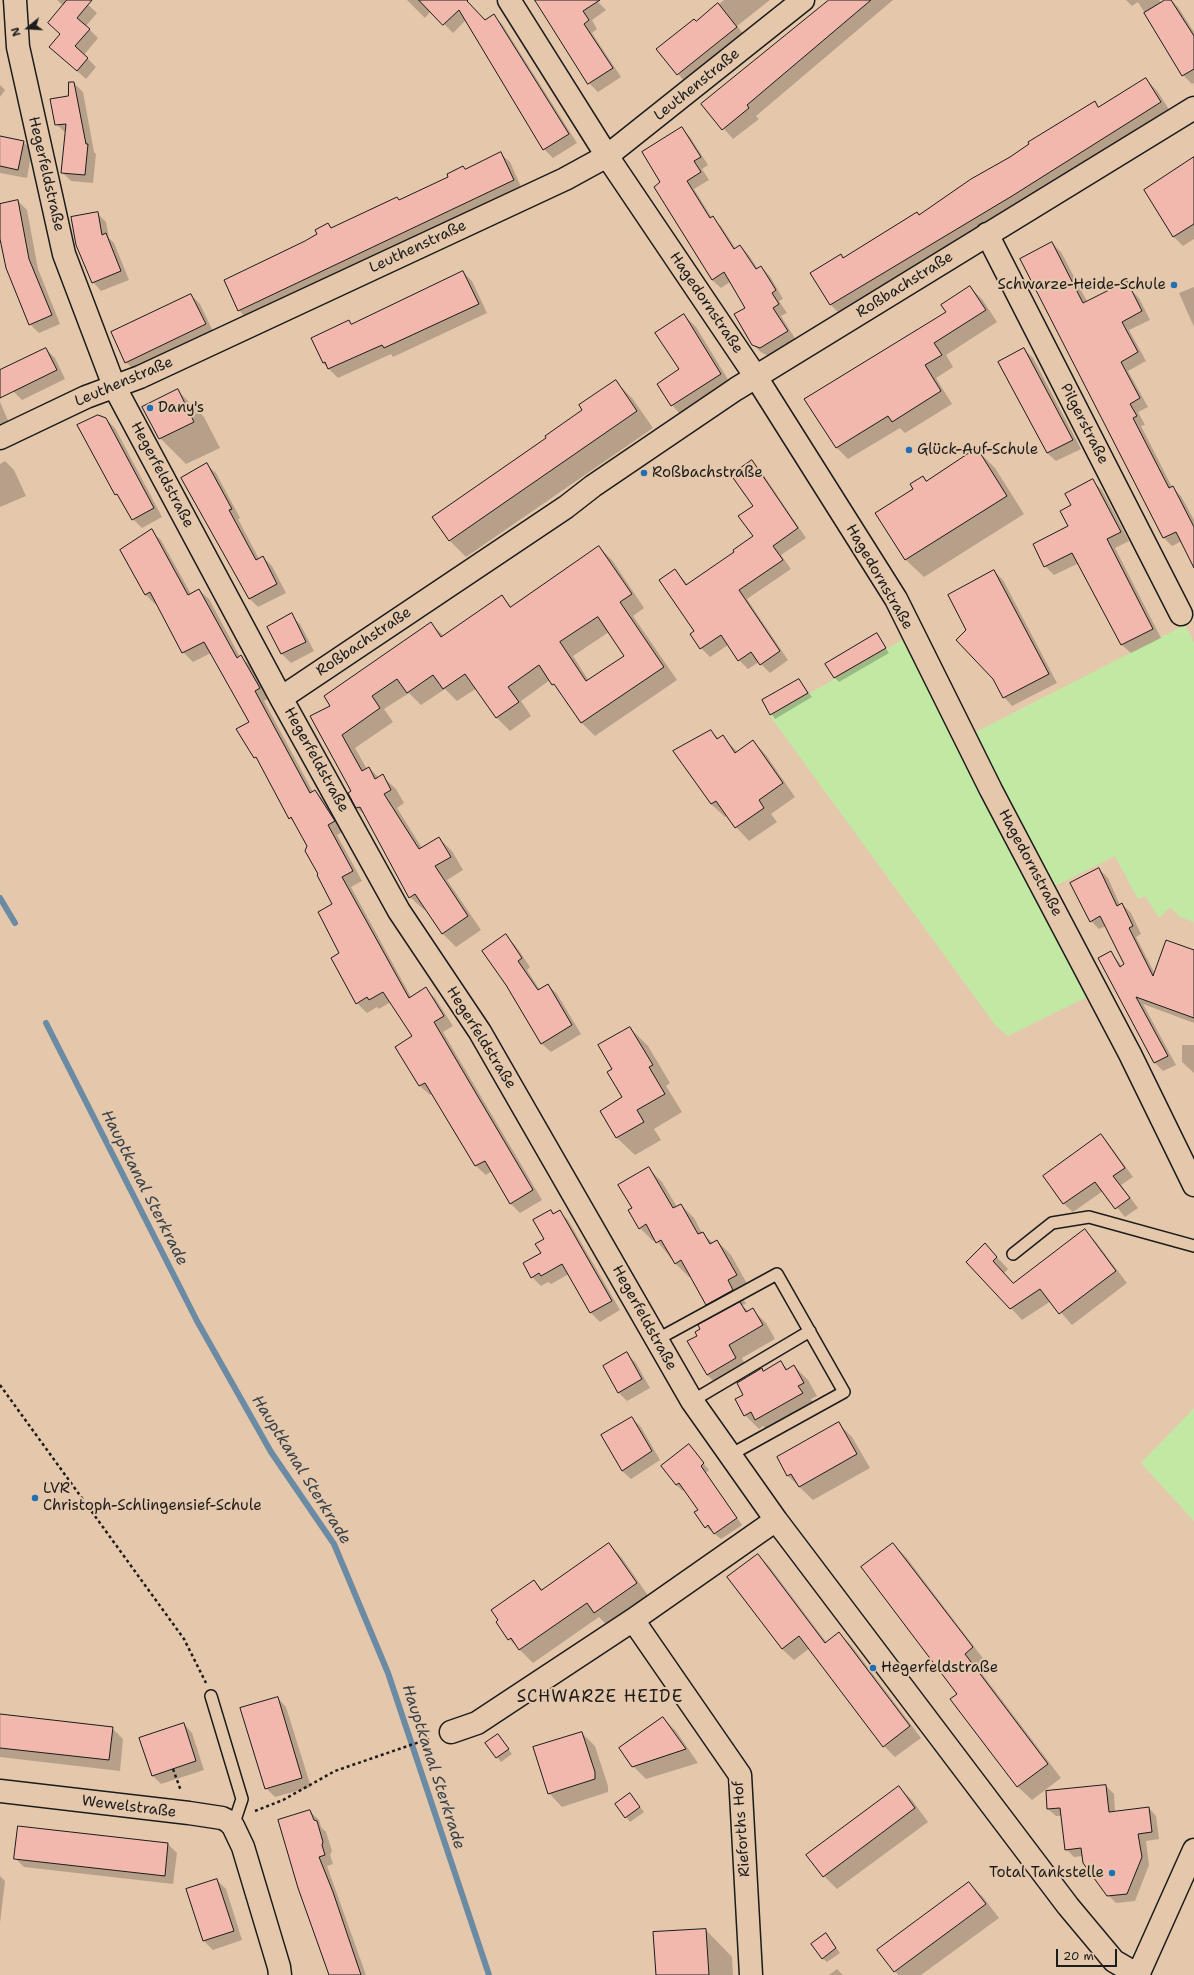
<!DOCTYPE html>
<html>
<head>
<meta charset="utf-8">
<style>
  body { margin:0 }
  #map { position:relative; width:1194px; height:1975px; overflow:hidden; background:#e5c8ac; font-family:"Shantell Sans",sans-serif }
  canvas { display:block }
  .north { position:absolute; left:8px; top:8px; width:40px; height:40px; -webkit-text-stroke:3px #e5c8ac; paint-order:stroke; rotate:252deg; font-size:11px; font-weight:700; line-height:16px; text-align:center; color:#1c1c1c }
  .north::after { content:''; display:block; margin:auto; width:14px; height:18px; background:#1c1c1c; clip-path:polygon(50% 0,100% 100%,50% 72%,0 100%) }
  .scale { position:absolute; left:1056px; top:1949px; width:61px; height:18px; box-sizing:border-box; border:2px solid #1c1c1c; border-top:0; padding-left:5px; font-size:12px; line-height:14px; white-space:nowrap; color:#1c1c1c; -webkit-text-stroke:3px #e5c8ac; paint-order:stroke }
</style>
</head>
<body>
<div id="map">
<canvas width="1194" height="1975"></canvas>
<div class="north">N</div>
<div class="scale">20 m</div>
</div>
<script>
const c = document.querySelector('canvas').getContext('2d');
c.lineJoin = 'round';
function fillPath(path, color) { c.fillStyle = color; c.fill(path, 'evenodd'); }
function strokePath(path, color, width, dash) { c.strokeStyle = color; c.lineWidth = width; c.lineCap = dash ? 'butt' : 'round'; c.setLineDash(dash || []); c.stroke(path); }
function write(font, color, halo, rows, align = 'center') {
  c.font = font + ' "Shantell Sans",sans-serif'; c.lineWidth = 4; c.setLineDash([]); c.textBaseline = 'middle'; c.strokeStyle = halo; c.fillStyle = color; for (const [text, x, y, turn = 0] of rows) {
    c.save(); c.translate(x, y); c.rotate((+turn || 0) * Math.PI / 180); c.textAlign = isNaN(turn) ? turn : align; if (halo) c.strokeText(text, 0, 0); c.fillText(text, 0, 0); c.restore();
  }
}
fillPath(new Path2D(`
  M1185,625L1194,643V922L1180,917L1170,907L1159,918L1145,896L1138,899L1115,856L1053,887L970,735Z
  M904,639L1091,995L1008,1036L996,1026L770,716Z
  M1194,1408V1521L1141,1463Z`), '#c2e9a4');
fillPath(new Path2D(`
  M57,0H83L97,13L86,26L98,38L84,55L96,67L86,79L50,47L61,34L64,6Z
  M407,0H465L485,21L494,16L502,24L577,143L553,158L544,149L466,20L453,33L431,11L425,18Z
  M536,0H596L606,10L592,20L597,29L592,33L621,77L598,92L589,83Z
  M724,0H770L737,26L746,37L687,84L678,74L696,22Z
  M830,0H893L756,116L759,119L733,139L702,104Z
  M1126,0H1159L1162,3L1171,0L1178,7L1194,32V83L1192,84L1183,75L1138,2L1132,6Z
  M1146,79L1158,92L1173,116L844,318L831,305L812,274L841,256L844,258L920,216L1094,103L1100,108Z
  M74,83L83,92L94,152L96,154L93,183L71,181L62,172L66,133L56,124Z
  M0,85L5,90L0,97Z
  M682,128L690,137L708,165L702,169L709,180L694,189L712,218L721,226L736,249L740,246L748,254L758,269L761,267L770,276L783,299L779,301L787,313L781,316L796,340L769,356L762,353L753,345L747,309L730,282L721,288L712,280L662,183Z
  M0,137L23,142L32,150L27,178L0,173Z
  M501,154L510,162L522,189L247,319L239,310L328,224L332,228L397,198L400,201Z
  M1194,158V239L1183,246L1174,237L1145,190Z
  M18,201L27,210L38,269L60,324L39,333L30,324L0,233V205Z
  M97,213L106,222L109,238L114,243L129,280L101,291L93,282Z
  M1052,243L1061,252L1090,307L1131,290L1139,298L1150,320L1129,330L1146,361L1128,371L1148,407L1138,412L1145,425L1141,426L1172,487L1181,496L1194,520V565L1182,541L1172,546L1164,538Z
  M463,272L472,281L487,313L393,357L391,354L338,378L323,363L349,321L352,325Z
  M970,287L982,299L997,322L946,355L953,367L936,378L952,404L905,433L900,428L848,459L836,447Z
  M1194,287V327L1179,293Z
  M191,295L200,304L214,333L135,371L126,362Z
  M684,315L696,327L732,386L683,417L672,405L680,369Z
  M46,349L55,358L65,379L22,400L13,391L3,370Z
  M1024,349L1033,358L1081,449L1056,461L1047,453Z
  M616,382L632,398L653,428L466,557L450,541L548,438Z
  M178,391L204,417L220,448L186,464L160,438Z
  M0,402L10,425L0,430Z
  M106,419L115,428L162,517L142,528L133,519L122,501L116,494Z
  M977,450L995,468L1024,514L924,577L906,560L877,513L914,489L923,477L927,481Z
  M5,461L14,470L26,496L0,507V464Z
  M752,462L761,471L806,538L781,555L791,569L747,599L788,660L770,673L759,662L748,669L739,660L728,645L710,657L701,648L675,570L688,585L736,552L754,537Z
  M207,465L216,473L240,518L238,519L259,559L263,557L272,566L286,593L258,607L249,598Z
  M1093,481L1102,490L1129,541L1115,548L1161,638L1131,653L1122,645L1079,563L1054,575L1045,566L1069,526Z
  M151,531L161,540L191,594L199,590L209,599L240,657L251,666L269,698L264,701L313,792L315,791L325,801L344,831L337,835L362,881L351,887L411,997L425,988L435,998L453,1026L443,1032L542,1200L520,1213L510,1203L492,1171L486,1175L476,1166L432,1094L430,1095L420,1086L396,1047L414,1036L391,1002L379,1009L377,1007L367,1013L357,1003L341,953L334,904L297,825L290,818L260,762L255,757L250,722L211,653L193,662L183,652L157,603L155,604L145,594Z
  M599,547L612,560L644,608L633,616L677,680L595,736L582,723L561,692L550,680L521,701L531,716L510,731L496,717L477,688L457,701L445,689L421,705L409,693L384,709L393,722L355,748L367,769L369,768L379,778L382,776L396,789L404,803L397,808L422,848L439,838L452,851L463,870L447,880L481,930L456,947L442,933L426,909L424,910L410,897L367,817L357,808L349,793L352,791L331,706L431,624L444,636L502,597L512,607ZM609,632L625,656L589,681L573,656Z
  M994,571L1003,580L1057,683L1012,706L1004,697L968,630Z
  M291,615L300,624L314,651L291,663L282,654L268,627Z
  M877,635L889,653L839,682L835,678Z
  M799,680L812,697L775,719L763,701Z
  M711,731L719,739L722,737L738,752L753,741L766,755L795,797L771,814L777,822L749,841L736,827L728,815L725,817L711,804Z
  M1099,869L1108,878L1120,905L1122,904L1131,913L1141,934L1136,937L1155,974L1194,952V1023L1143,1004L1176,1065L1163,1071L1155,1063L1100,959L1111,953L1122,966L1126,965L1106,926L1099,929L1091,921Z
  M506,936L515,945L530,967L527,970L540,990L548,985L557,994L581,1034L551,1052L542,1044L506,984Z
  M630,1028L648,1046L670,1083L666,1086L682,1112L654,1129L661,1140L635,1155L617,1138L624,1098L614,1070Z
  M1182,1045H1194V1073L1182,1062Z
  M1101,1135L1109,1144L1133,1177L1121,1185L1138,1208L1125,1217L1103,1191L1073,1212L1064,1204L1044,1176Z
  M648,1168L662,1182L677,1207L681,1205L694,1218L702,1233L713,1243L717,1241L731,1255L750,1289L741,1294L746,1304L742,1305L749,1312L753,1310L766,1323L775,1339L742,1358L749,1372L721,1388L707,1375L699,1336L718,1315L707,1304L691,1276L689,1277L675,1263L656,1240L653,1241L640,1228L633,1208Z
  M551,1211L554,1215L560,1212L568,1220L620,1310L600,1322L591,1313L569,1274L551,1284L548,1282L541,1286L532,1277L542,1253Z
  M1085,1231L1096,1242L1127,1283L1072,1325L1051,1301L1022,1320L968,1262L985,1244L1008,1269L1004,1273L1014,1284Z
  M627,1354L636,1363L650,1388L627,1401L618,1392Z
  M781,1362L788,1370L794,1366L808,1380L817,1396L811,1399L815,1406L769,1432L763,1426L759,1429L745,1415L762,1369L764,1372Z
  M632,1418L641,1427L660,1460L631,1479L622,1471Z
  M838,1423L852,1437L870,1468L813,1500L788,1476L778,1458Z
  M689,1445L709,1470L706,1473L742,1525L721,1539L706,1527L699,1510L685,1489L683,1491L676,1485L663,1466Z
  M609,1544L622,1558L649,1597L608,1626L599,1617L533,1663L509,1639L534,1581L543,1590Z
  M893,1544L906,1557L985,1661L977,1667L1061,1778L1032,1800L1018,1787L952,1699L959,1694Z
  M758,1555L769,1566L827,1643L839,1633L851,1645L921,1738L895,1757L884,1746L810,1648L794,1660L782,1649L728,1578Z
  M278,1698L286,1707L311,1787L275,1797L266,1788Z
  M0,1715L112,1728L123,1739L120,1771L0,1757Z
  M663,1718L676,1731L698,1763L646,1779L633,1766Z
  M184,1724L192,1733L204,1770L161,1784L152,1775Z
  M582,1733L595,1746L608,1786V1792L562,1807L549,1793Z
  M498,1735L512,1754L501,1762L486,1743Z
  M1106,1786L1114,1794L1115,1812L1149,1808L1156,1816L1159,1839L1146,1841L1149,1865L1135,1901L1116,1903L1108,1895L1083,1856L1074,1857L1066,1849L1062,1816H1056L1048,1809Z
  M899,1787L912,1800L928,1822L837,1889L824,1876Z
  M630,1795L644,1812L630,1822L617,1805Z
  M310,1811L319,1820L321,1827L326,1832L332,1851L330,1855L333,1864L327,1866L366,1975H330Z
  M168,1844L177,1853L173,1884L24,1867L15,1858Z
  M0,1876L5,1881L0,1923Z
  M217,1880L226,1889L242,1940L213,1950L204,1941Z
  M969,1883L983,1897L999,1918L921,1975H898L895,1971Z
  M706,1930L732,1957L733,1975H657Z
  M830,1939L840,1953L827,1962L822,1958Z
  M837,1969L843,1975H829Z`), '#0003');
strokePath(new Path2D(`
  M0,898L15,923
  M46,1023L197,1321L271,1452L334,1544L388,1673L489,1975`), '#6a8ba3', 6);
const building = new Path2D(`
  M67,0H92L77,18L90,29L75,46L88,58L77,71L49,47L60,34L48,23Z
  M419,0H468L467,1L485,20L494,14L569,134L543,150L459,10L443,25Z
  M535,0H600L583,11L589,20L584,24L613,68L588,84Z
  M829,0H871L747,105L749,108L722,130L701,104Z
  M1165,0H1171L1194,36V69L1182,76L1144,13Z
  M718,3L737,27L677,75L656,49L694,19L696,21Z
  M1146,78L1161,102L1012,196L830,305L810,273L841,254L843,258L917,212L919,215L971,179L1010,157L1029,144L1028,142L1095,101L1098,107Z
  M69,82H74L86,144H88L85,175L61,173L66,124L55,125L50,99L68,96Z
  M682,127L701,157L694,161L701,172L687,181L710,218L713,216L734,249L740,245L756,269L761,266L776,290L772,293L779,304L773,308L788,331L760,348L752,345L734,314L745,308L724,272L712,280L654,187L660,182L642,152Z
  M0,136L24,141L18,170L0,166Z
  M501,152L514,180L238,311L224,280L305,241L317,234L315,230L328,223L331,228L397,197L399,200L448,177L447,174L463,166L465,169Z
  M1194,157V224L1173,237L1144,190Z
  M18,200L29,259L52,315L29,325L6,268L0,239V204Z
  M98,212L102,235L106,233L121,271L92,283L76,245L71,217Z
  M1052,242L1083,303L1127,281L1142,311L1122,322L1138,352L1121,362L1140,398L1130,404L1137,416L1133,418L1169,488L1173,486L1194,527V568L1176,532L1163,538L1020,259Z
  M463,271L479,304L384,348L382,345L328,369L325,362L323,363L311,338L349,320L351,324Z
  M970,286L986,310L934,343L942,355L925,365L941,391L892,422L888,416L836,448L804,399L946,312L941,305Z
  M191,294L206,324L125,363L111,332Z
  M684,314L721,374L671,406L657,384L679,369L655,333Z
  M46,348L57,370L0,398V370Z
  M1024,348L1073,440L1047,453L998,362Z
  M616,380L637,411L449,541L432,517L546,438L545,436L582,410L579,405Z
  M178,389L194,422L159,439L142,407Z
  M98,415L106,418L154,508L132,520L117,494L115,495L77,425Z
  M977,448L1007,496L905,560L875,513L913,489L910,484L923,476L926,481Z
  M752,460L798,528L773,546L783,560L739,590L780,651L760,665L751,652L738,661L721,635L700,649L690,634L694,631L659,580L675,569L686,585L734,552L733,550L753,536L738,516L753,506L731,475Z
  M207,463L232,509L229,510L256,560L263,556L277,584L249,599L181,478Z
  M1093,479L1121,532L1107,539L1153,629L1121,645L1072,553L1044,567L1033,544L1068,526L1060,511L1071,505L1065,494Z
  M152,529L188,595L199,589L237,658L241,655L260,688L255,691L310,793L315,790L335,821L328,825L353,871L342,877L409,998L426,987L444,1016L434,1022L533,1190L510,1204L485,1161L475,1166L425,1083L419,1086L395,1047L412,1036L383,992L369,1000L367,997L356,1004L331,958L339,953L318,912L332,904L317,875L318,874L305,851L307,846L291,817L289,819L256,757L254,758L236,729L249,722L204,642L182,653L150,592L145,595L120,550Z
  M599,546L632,594L620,602L664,667L581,723L554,684L552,685L539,665L508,687L519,702L496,718L465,674L443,689L433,675L407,693L397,679L372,696L380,708L342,735L362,771L369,767L375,779L383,774L391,790L384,794L419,849L439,837L451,857L435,866L468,916L442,934L415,894L409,898L360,807L356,808L348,793L351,791L310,716L330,706L324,696L431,622L441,637L502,595L510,607ZM598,617L624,656L586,681L560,642Z
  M994,570L1049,674L1003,698L993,679L956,640L966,630L948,595Z
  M292,613L306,642L281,654L267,627Z
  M877,633L886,648L834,678L825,664Z
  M799,679L808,693L770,715L762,700Z
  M711,730L717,739L723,735L735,753L753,740L783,783L759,800L764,808L735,828L716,801L711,804L673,751Z
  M1099,868L1117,906L1122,903L1133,926L1129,928L1153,976L1166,940L1194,950V1018L1136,997L1168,1056L1154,1063L1098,958L1111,951L1120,967L1124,964L1100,916L1090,922L1070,883Z
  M506,934L522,958L518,961L538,990L548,984L572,1025L541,1044L506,985L482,951Z
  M630,1027L653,1065L649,1067L665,1094L637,1110L644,1122L616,1138L600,1111L622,1097L607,1072L612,1069L598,1045Z
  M1101,1134L1125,1168L1113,1176L1130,1198L1115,1209L1095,1182L1063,1204L1043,1176Z
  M649,1167L673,1208L681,1204L698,1234L703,1232L710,1244L717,1240L737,1275L728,1280L733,1290L706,1305L681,1260L675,1264L661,1240L656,1243L646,1224L639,1229L628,1210L632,1208L618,1185Z
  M551,1210L553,1214L560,1210L612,1301L590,1313L562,1264L541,1276L539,1273L531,1278L523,1263L541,1253L535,1244L544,1239L533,1220Z
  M1085,1229L1116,1271L1059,1314L1040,1289L1010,1309L966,1262L985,1243L997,1257L993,1261L1013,1283Z
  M740,1302L746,1312L753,1308L763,1325L729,1345L736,1358L707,1375L687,1341L697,1336L695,1332L700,1329L698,1325Z
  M627,1352L642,1379L618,1393L603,1366Z
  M781,1361L786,1370L794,1365L804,1383L798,1386L803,1393L755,1420L751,1412L744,1416L735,1399L743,1395L737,1383L762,1368L763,1371Z
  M632,1417L652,1451L622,1471L601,1435Z
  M839,1422L857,1454L799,1487L791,1474L787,1476L777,1457Z
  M689,1444L704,1463L701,1466L737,1518L714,1534L708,1525L705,1528L694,1512L698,1510L679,1483L676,1485L661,1466Z
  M609,1543L637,1583L594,1613L587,1603L519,1650L511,1638L508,1640L496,1622L498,1620L491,1610L534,1580L541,1590Z
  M893,1543L973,1647L965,1654L1048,1764L1017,1787L950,1699L957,1694L861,1567Z
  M758,1554L825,1643L839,1632L910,1726L883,1747L799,1636L782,1649L727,1577Z
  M278,1697L302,1778L265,1789L240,1708Z
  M0,1714L113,1727L109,1760L0,1748Z
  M663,1717L686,1749L632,1767L619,1748Z
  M184,1723L196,1761L152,1776L139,1738Z
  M582,1732L595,1772V1779L548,1794L533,1747Z
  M498,1734L509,1749L496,1758L485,1743Z
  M1106,1785L1109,1812L1149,1807L1152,1832L1138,1834L1142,1857L1127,1894L1107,1896L1083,1863L1081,1848L1065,1850L1060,1808L1047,1809L1046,1791Z
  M899,1786L915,1808L823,1877L806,1855Z
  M630,1793L640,1807L625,1818L615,1804Z
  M310,1810L314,1820L317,1821L323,1842L322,1845L325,1855L319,1857L333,1892L361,1975H329L298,1888L278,1820Z
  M18,1826L168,1843L165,1876L14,1859Z
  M217,1879L234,1931L203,1941L186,1889Z
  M969,1882L986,1904L894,1972L877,1950Z
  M706,1929L709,1975H656L653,1932Z
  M826,1933L836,1948L822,1959L811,1944Z`);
fillPath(building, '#f3b8ad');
strokePath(building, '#1c1c1c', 1);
const service = new Path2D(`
  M1013,1254L1052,1223L1089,1217L1194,1246
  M656,1340L777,1274L844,1392L730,1455
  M692,1401L810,1331
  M211,1696L242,1799L233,1826`);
const minor = new Path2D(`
  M15,0L18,47L64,254L114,386L281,698L399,911L480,1032L692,1401L776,1520L1068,1906L1114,1961L1138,1975
  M509,0L607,156L756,377L896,599L991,790L1130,1054L1194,1185
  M987,234L1181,614
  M0,438L86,397L140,377L565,179L607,156L803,0
  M281,698L566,507L593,486L736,389L1194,108
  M633,1620L740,1775L751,1975
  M451,1732L477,1723L633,1620L776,1520
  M0,1791L189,1813L222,1818L228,1821L233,1826L243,1847L279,1967L280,1975`);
const secondary = new Path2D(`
  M1138,1975L1194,1850`);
strokePath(service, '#1c1c1c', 14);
strokePath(minor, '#1c1c1c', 25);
strokePath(secondary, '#1c1c1c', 25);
strokePath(new Path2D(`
  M0,1385L184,1639L206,1683
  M173,1769L181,1791
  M255,1811L283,1800L335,1771L431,1738`), '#1c1c1c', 2.5, [3, 3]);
strokePath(service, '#e5c8ac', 11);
strokePath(minor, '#e5c8ac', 22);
strokePath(secondary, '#e5c8ac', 22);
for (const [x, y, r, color] of [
  [1174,285,4,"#1f6fb2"],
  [150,408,4,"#1f6fb2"],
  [909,450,4,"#1f6fb2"],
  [644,473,4,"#1f6fb2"],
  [35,1498,4,"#1f6fb2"],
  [873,1668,4,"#1f6fb2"],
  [1112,1873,4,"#1f6fb2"]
]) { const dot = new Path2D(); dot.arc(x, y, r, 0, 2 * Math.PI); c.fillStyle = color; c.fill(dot); strokePath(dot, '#e5c8ac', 1.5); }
write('15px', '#1c1c1c', '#e5c8ac', [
  ["Leuthenstraße",697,85,-39],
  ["Hegerfeldstraße",46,174,77],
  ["Leuthenstraße",418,247,-25],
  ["Roßbachstraße",905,285,-32],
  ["Hagedornstraße",706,303,56],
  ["Leuthenstraße",124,382,-23],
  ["Pilgerstraße",1084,424,63],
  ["Hegerfeldstraße",162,475,62],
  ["Hagedornstraße",879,577,60],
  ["Roßbachstraße",364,642,-34],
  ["Hegerfeldstraße",316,760,61],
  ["Hagedornstraße",1030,863,62],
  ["Hegerfeldstraße",481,1038,58],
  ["Hegerfeldstraße",644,1318,61],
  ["Wewelstraße",129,1807,7],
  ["Rieforths Hof",742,1829,-94]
]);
write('15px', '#1c1c1c', '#e5c8ac', [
  ["Schwarze-Heide-Schule",1166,285,"right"],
  ["Dany's",158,408],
  ["Glück-Auf-Schule",917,450],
  ["Roßbachstraße",652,473],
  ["LVR",43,1489],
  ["Christoph-Schlingensief-Schule",43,1506],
  ["Hegerfeldstraße",881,1668],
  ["Total Tankstelle",1104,1873,"right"]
], 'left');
write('italic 16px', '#364149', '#e5c8ac', [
  ["Hauptkanal Sterkrade",144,1188,63],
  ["Hauptkanal Sterkrade",301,1470,58],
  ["Hauptkanal Sterkrade",433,1767,72]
]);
c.letterSpacing = '1px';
write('17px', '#1c1c1c', '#e5c8ac', [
  ["SCHWARZE HEIDE",600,1698]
]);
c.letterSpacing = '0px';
</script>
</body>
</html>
